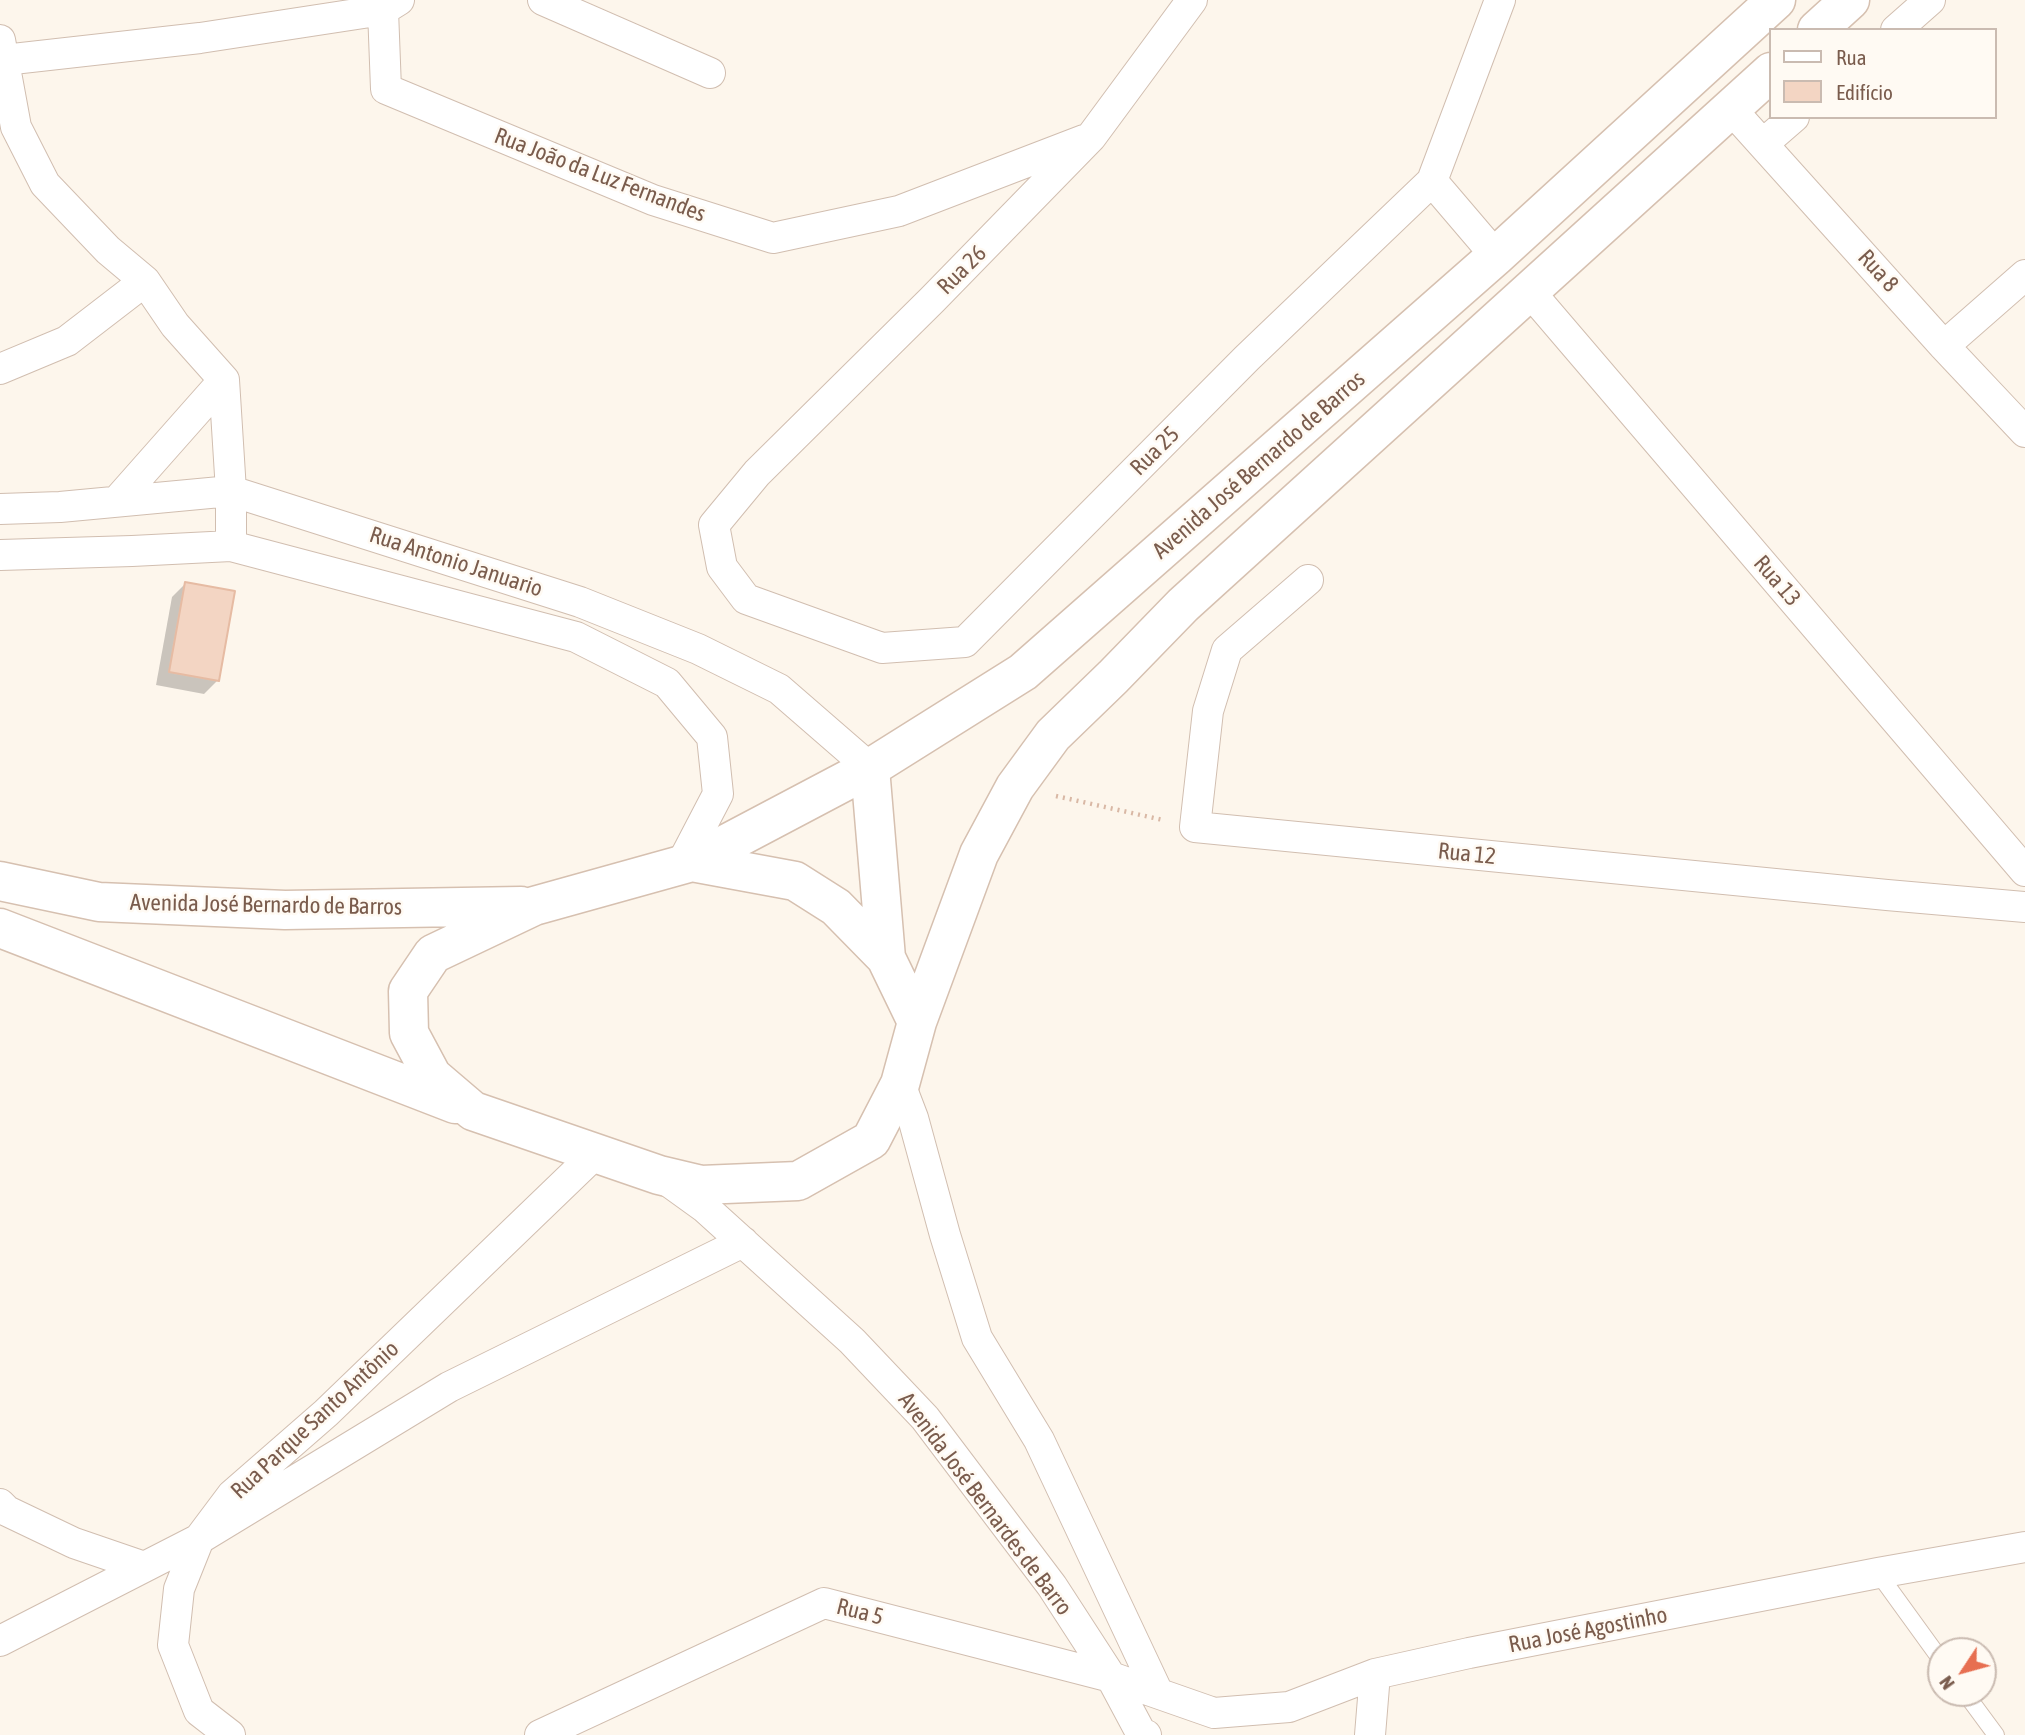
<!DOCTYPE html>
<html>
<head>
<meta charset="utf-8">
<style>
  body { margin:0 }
  #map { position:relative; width:2025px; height:1735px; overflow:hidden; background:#fdf6ec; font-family:"Asap Condensed",sans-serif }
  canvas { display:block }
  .legend { position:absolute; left:1769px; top:28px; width:228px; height:91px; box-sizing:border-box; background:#fffaf3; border:2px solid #cabbb1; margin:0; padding:9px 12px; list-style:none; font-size:21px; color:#7a5c4d }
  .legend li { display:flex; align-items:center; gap:14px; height:35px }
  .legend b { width:35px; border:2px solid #cabbb1 }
  .north { position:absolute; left:1927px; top:1637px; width:70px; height:70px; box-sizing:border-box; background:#fffaf3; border:2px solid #cabbb1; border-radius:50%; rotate:234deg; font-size:19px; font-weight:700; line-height:28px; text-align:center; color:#7a5c4d }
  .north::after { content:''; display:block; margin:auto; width:24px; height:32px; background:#e76f51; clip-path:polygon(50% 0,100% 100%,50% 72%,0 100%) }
</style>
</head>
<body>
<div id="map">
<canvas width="2025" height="1735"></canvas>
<ul class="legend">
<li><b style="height:9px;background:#fff"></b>Rua</li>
<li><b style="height:19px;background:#f3d5c3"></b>Edifício</li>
</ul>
<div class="north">N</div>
</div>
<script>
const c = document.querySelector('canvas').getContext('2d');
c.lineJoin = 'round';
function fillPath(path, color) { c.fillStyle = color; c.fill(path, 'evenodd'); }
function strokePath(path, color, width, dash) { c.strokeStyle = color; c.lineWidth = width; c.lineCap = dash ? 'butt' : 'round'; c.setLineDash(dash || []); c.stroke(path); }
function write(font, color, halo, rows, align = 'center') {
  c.font = font + ' "Asap Condensed",sans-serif'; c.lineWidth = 5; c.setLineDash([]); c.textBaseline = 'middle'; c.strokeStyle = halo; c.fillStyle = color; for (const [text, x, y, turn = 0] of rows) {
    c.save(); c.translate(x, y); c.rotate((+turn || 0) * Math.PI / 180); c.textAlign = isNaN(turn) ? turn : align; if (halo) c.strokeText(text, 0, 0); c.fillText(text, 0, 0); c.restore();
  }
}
fillPath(new Path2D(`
  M185,584L218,680L204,694L156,685L172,597Z`), '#0003');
const building = new Path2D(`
  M185,582L235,591L219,681L169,672Z`);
fillPath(building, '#f3d5c3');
strokePath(building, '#e6bba3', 2);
const lane = new Path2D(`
  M1878,1573L1941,1660
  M1965,1693L1996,1735`);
const street = new Path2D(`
  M543,0L710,73
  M1192,0L1091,137L932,300L757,473L714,525L722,567L746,599L882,648L965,642L1247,358L1432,181L1500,0
  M383,10L386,89L653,200L773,238L899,211L1084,140
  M1896,30L1930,0
  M0,40L16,127L45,184L108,250L145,281L175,325L224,380
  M4,60L200,38L383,10L399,0
  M1731,109L1944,346L2025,432
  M1764,143L1794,117
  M1432,181L1496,256
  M1530,292L2025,871
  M1944,346L2025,275
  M0,369L67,341L145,281
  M224,380L231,491V546
  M117,501L224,380
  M0,509L60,507L231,491L580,602L698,649L779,689L870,768
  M0,555L132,551L231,546L576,637L667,683L712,737L718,794L681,865
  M1308,580L1227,650L1208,711L1195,827L1887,895L2025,907
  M900,1084L913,1118L945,1235L977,1338L1039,1440L1158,1693
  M668,1181L704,1207L852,1341L925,1418L1052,1586L1111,1677L1141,1733L1146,1735
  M0,1504L7,1511L74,1543L144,1567
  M0,1641L199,1539L449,1387L743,1242
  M230,1735L199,1711L173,1645L179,1589L199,1539L232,1495L326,1413L596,1153
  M540,1735L824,1603L1111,1677L1214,1713L1289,1707L1375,1674L1469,1653L1878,1573L2025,1547
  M1370,1735L1375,1674`);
const secondary = new Path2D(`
  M1817,30L1850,0
  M870,768L886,958
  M692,862L870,768L1023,672L1496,256L1776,0
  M0,881L99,902L285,910L521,906
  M0,928L455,1104
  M917,1022L886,958L836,907L795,881L692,862L534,906L433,954L408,991L409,1033L432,1076L473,1111L659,1175L701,1185L798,1181L871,1140L900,1084L917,1022L979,854L1015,787L1053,735L1113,677L1183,605L1771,72`);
strokePath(lane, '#d1beb0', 18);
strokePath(street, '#d1beb0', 32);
strokePath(secondary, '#d6c0b0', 41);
strokePath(new Path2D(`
  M1056,796L1163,820`), '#d9b8a5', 4.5, [2, 5]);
strokePath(lane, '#fff', 16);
strokePath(street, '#fff', 30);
strokePath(secondary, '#fff', 38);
write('23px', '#7a5c4d', '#fffaf3', [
  ["Rua João da Luz Fernandes",600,175,21],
  ["Rua 26",962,270,-45],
  ["Rua 8",1878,271,48],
  ["Rua 25",1155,451,-45],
  ["Avenida José Bernardo de Barros",1259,465,-41],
  ["Rua Antonio Januario",456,562,18],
  ["Rua 13",1777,581,49],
  ["Rua 12",1467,854,6],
  ["Avenida José Bernardo de Barros",266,905,1],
  ["Rua Parque Santo Antônio",315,1420,-43],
  ["Avenida José Bernardes de Barro",985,1504,53],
  ["Rua 5",860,1612,14],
  ["Rua José Agostinho",1588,1630,-11]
]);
</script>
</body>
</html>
